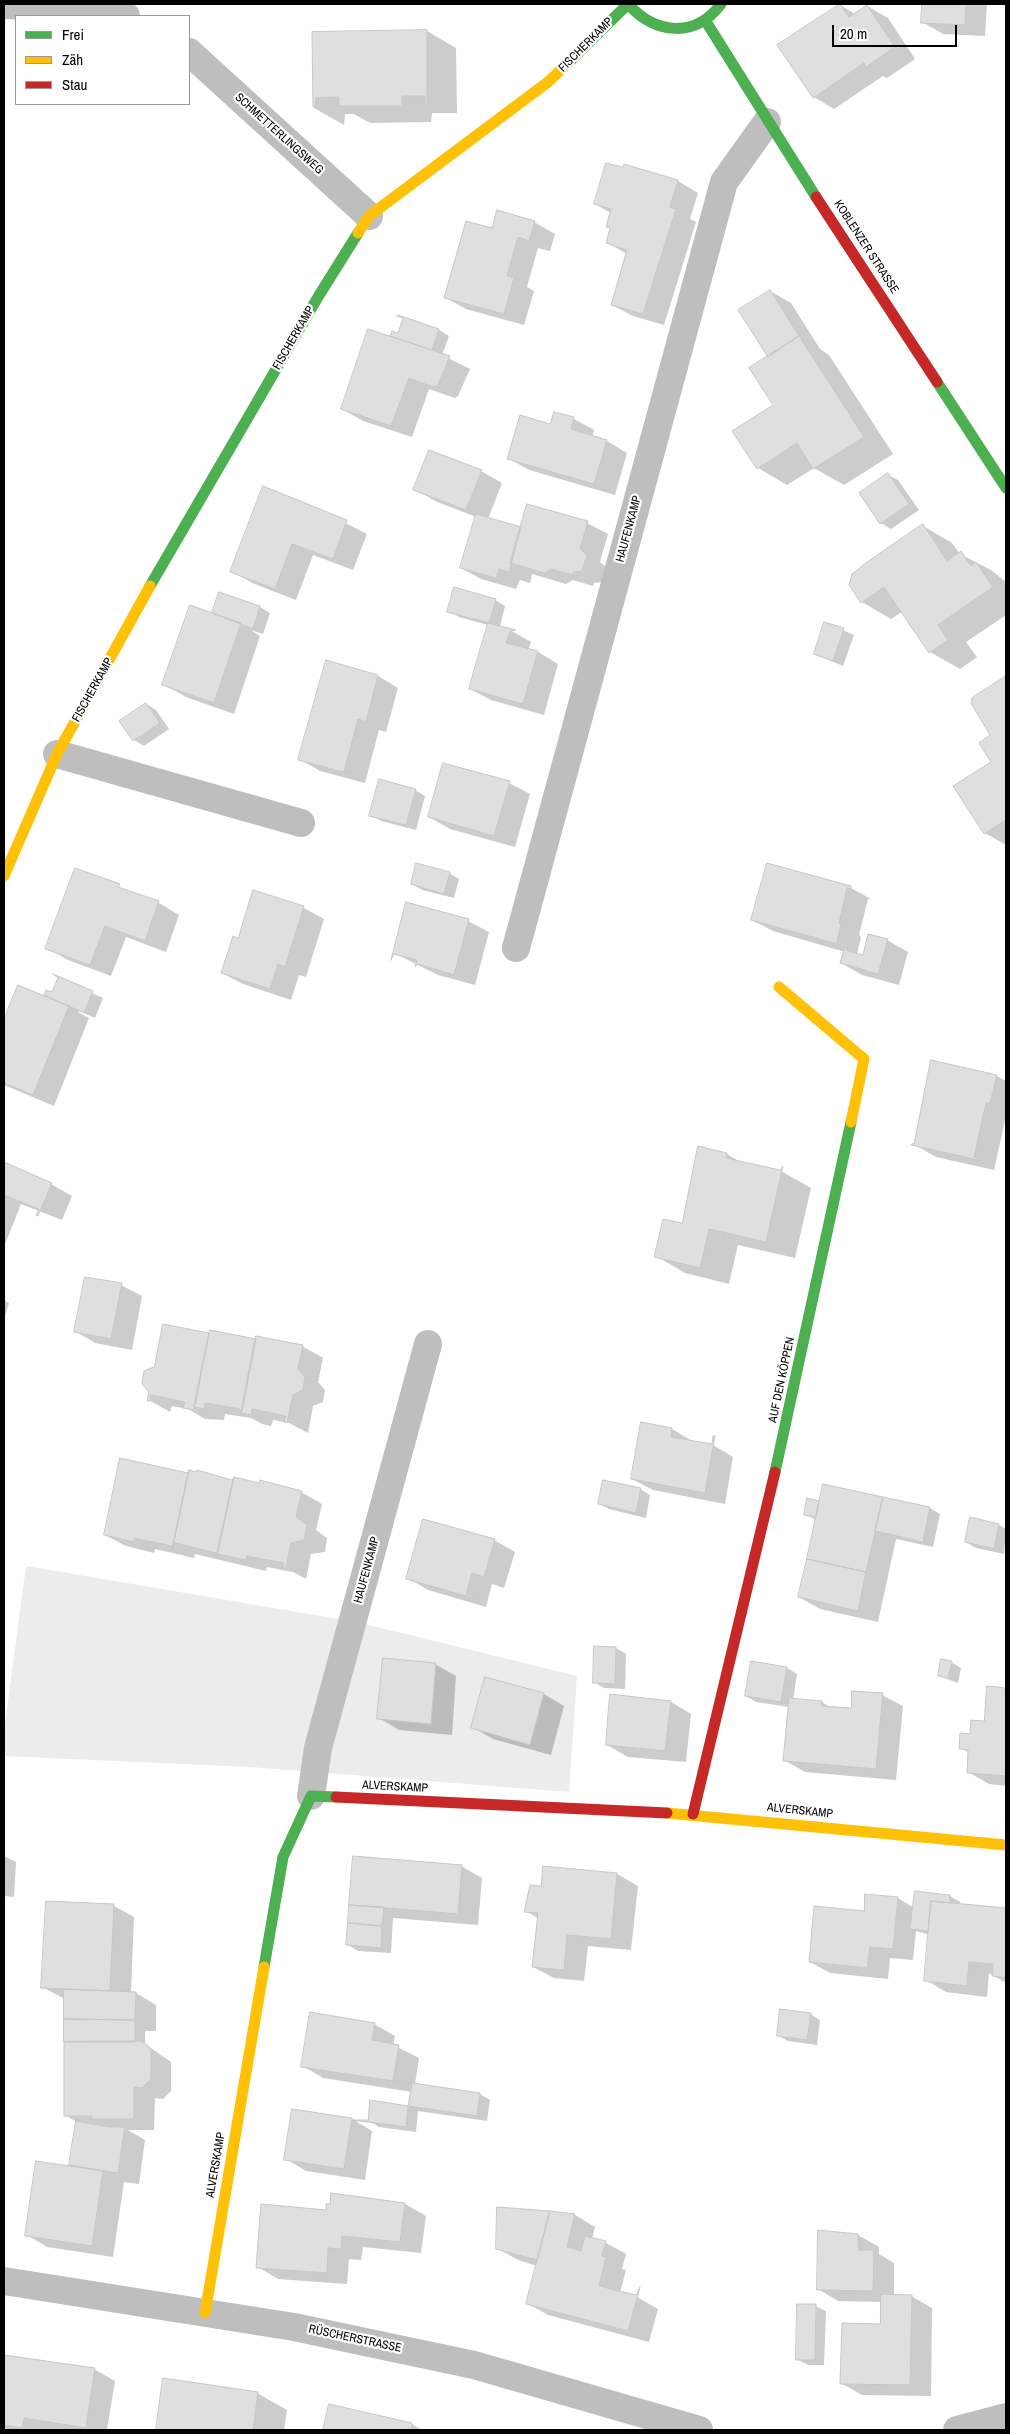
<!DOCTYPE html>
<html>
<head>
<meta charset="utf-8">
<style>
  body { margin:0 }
  #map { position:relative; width:1010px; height:2434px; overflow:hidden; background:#fff; font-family:"Archivo Narrow",sans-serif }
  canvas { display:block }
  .frame { position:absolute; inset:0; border:5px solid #000; pointer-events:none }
  .legend { position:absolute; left:15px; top:15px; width:175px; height:90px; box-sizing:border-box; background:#fff; border:1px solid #999; margin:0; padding:6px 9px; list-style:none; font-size:15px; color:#000 }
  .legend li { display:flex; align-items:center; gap:10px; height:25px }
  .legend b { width:25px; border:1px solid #999 }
  .scale { position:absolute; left:832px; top:25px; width:125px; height:22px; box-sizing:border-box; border:2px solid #000; border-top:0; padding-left:6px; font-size:15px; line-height:18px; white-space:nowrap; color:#000; -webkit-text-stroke:4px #fff; paint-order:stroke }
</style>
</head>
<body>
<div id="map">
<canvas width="1010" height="2434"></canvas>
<div class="frame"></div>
<ul class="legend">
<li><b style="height:6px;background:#4caf50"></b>Frei</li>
<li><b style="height:6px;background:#ffc107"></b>Zäh</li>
<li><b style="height:6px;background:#c62828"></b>Stau</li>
</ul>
<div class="scale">20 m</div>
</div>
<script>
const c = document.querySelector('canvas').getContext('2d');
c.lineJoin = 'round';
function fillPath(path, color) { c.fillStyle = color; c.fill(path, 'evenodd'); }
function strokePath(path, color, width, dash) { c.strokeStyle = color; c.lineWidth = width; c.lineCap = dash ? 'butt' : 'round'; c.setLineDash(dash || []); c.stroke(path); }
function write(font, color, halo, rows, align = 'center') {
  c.font = font + ' "Archivo Narrow",sans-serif'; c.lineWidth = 4.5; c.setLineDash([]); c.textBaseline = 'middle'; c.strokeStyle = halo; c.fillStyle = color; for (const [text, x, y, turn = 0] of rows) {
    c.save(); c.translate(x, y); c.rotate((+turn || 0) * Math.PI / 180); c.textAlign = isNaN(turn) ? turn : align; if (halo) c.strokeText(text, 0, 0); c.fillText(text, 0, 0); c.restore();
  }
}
fillPath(new Path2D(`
  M26,1566L357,1622L577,1676L569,1792L250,1767L4,1756V1731Z`), '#ececec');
fillPath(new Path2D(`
  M923,4H987L985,36L943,34L922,22Z
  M840,5L855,14L867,6L888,18L915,59L887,78L883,76L834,109L814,97Z
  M427,31L456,48L457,113H432L431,122L370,123L354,114H345L344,125L314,108L313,33Z
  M678,181L698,193L690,219L696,222L664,325L633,316L612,305L627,254L608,243L611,229V213L595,204Z
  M534,222L555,234L550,251L538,248L527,287L534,291L524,325L466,309L446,298L493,230Z
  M770,291L791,303L820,349L829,355L893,454L844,485L814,468L787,485L758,468L774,405L770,357Z
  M439,330L449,336L442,355L470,369L458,396L455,398L429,389L412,437L363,421L342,409L392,333L398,335Z
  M555,413L574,419L594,430L592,437L607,441L627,453L615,495L529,470L508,458L551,425Z
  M481,471L502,483L488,519L522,528L587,523L608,534L600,562L607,568L603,582L594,583L593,586L573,580L566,584L532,574L530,583L520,580L516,589L481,579L461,568L476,517L435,501L415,489Z
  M888,475L898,480L919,510L891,529L881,523Z
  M264,487L306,503L367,534L353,570L313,555L296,600L252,583L232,571Z
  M923,526L952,543L960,554L991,570L1006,582V615L966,642L977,657L960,669L930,652L902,612L891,619L862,602Z
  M220,594L260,607L270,613L263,634L251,630L260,636L234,714L186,697L165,685L213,615Z
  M495,600L505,606L500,627L510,630L531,642L528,650L538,652L558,664L544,715L491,700L470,689L488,625L459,617L449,611Z
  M825,623L854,635L843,666L815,654Z
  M327,662L378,676L398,688L386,732L379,730L365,783L320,771L299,759Z
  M1006,678V845L985,833L993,762L992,735L973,699Z
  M146,704L156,710L169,729L144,746L134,740Z
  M509,783L530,794L515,847L450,829L429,817Z
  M415,790L425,796L416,830L381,821L371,815Z
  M768,864L851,888L871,899H868L859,935L861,937L857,954L864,956L887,940L908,952L899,985L862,975L841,963L845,952L773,931L752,920Z
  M76,870L159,903L179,915L166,952L126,937L111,976L68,960L47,948Z
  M449,873L459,879L454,898L422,890L412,884Z
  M254,891L304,908L324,919L306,977L299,975L291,1000L243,984L222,973L239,939Z
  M468,921L489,932L475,985L438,975L394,953Z
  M59,978L103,998L95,1018L79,1011L78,1012L89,1018L54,1106L4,1085V1022L18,986L51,1000Z
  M932,1061L997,1076L1006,1081V1116L994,1170L936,1157L915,1145Z
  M727,1154L740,1162L781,1171L811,1188L795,1258L738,1245L729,1284L685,1273L656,1256L682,1224Z
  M4,1164L51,1184L72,1196L62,1220L21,1204L4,1247Z
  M121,1285L142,1296L132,1350L95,1343L75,1331Z
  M4,1300L9,1303L4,1319Z
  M164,1325L210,1334L302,1346L323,1358L318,1382L325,1390L323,1402L313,1406L308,1433L289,1423L273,1420L271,1426L262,1424L251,1418L225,1414L224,1420L205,1419L188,1409L172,1406L170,1412L149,1400Z
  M672,1429L692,1441L713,1445L733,1457L725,1504L653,1490L632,1479Z
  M188,1474L301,1492L322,1504L316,1530L327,1538L325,1552L311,1554L306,1579L293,1572L267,1567L266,1571L195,1554L194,1558L155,1549L154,1553L126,1546L105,1535Z
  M640,1489L650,1495L646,1518L609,1509L599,1503Z
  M884,1498L930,1508L940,1514L933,1547L896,1539L878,1622L820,1609L799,1597L816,1520L805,1514L808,1500L820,1502Z
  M971,1519L999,1525L1006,1529L1004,1554L976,1548L966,1542Z
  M494,1540L515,1552L504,1588L492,1584L486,1607L428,1590L408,1578Z
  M595,1647L616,1648L626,1654L625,1689L604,1688L594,1682Z
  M752,1662L787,1668L797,1674L793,1700L822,1702L831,1708L852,1709L882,1695L903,1706L896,1780L805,1772L784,1760L789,1707L756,1702L746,1696Z
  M951,1662L961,1668L958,1683L939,1676Z
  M435,1664L456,1676L452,1735L399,1730L379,1718Z
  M486,1678L544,1694L564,1706L551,1755L493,1739L472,1727Z
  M988,1688L1006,1689V1786L989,1784L968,1772L970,1753L960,1748L985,1722Z
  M671,1702L691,1714L686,1762L628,1757L607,1745Z
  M4,1856L16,1862L14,1897L4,1896Z
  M354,1857L461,1866L482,1878L478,1925L393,1918L391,1953L358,1951L348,1945Z
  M544,1868L617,1874L638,1886L631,1950L588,1946L584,1981L554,1978L533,1967L539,1919L526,1911L542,1887Z
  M916,1893L950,1896L960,1902V1905L1006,1910V1983L989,1973L987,1997L946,1992L926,1980L930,1935L916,1931L913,1960L890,1958L888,1979L830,1973L810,1962L865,1913L898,1898L914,1908Z
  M114,1906L134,1917L131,1993H136L156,2005V2031H145V2044L171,2062V2091L163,2099L155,2098L154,2130H128L145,2140L139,2184L124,2182L113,2257L47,2247L27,2235L70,2167L77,2122L65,2115V1999L42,1987Z
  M810,2014L820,2020L817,2045L788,2041L778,2035Z
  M374,2024L395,2036L393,2045L419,2058L415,2084L480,2094L490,2100L487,2121L418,2111L416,2132L379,2127L369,2121L371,2102L409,2107L412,2092L323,2078L303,2066Z
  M293,2110L352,2119L372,2131L365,2180L306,2171L286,2159Z
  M332,2194L405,2204L426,2216L421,2253L363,2247L361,2260L349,2259L347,2284L278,2279L258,2267L327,2211L332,2206Z
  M498,2208L575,2215L595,2227L592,2239L606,2243L626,2254L622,2269L626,2270L620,2293L637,2297L658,2309L649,2342L548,2315L527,2303L537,2266L518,2260L497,2248Z
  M819,2232L858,2235L879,2247V2254L894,2263V2295L911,2296L932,2308L931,2396L862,2395L841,2383L881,2325L882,2302L838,2301L818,2289Z
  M815,2306L826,2311L824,2365H808L797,2359Z
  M4,2356L94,2369L115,2381L107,2430H4Z
  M164,2379L257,2393L287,2410L284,2430H157Z
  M330,2406L412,2424L422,2430H325Z`), '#0003');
const building = new Path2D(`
  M840,4L849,17L867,5L895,47L866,67L864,63L813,98L777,45Z
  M922,4H966L965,25L921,23Z
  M427,30V106H425V96H402V106H339V97L316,98L315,107H313L312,32Z
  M606,163L623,167L624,164L678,180L670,207L676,209L643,314L611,305L627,250L606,243L610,228L606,227L611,209L594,204Z
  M497,210L535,221L529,241L518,237L507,276L514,278L504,314L444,298L466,221L492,228Z
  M770,290L799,336L768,357L738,310Z
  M398,315L439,329L432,350L390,336L392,331L398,333L403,318L397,316Z
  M368,329L450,356L438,385L433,387L409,378L391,426L341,409Z
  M799,336L864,437L813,469L797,443L757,469L732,431L773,405L749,368Z
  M554,412L574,417L571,429L607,440L594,484L507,459L520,415L550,424Z
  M429,450L482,470L466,510L413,490Z
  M888,473L909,504L880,524L859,493Z
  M263,486L347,520L333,559L292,544L275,589L230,572Z
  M527,504L588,521L580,549L587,555L582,571L573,572V575L551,569L545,573L510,563Z
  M476,514L521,527L509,572L499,569L496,578L460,568Z
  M923,524L947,561L961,551L971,566L976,562L993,587L938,625L948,640L929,653L884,587L861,603L849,585L852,574L867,562Z
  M454,587L496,599L489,623L447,612Z
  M219,592L260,606L253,629L212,613Z
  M190,605L241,623L214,703L162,685Z
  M824,622L844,628L833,661L814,654Z
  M488,623L516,630L510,631L506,643L538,651L523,704L469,689Z
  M326,660L378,675L366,722L358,719L344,772L351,774L298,760Z
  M1006,676V820L984,834L953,786L991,762L979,743L990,735L971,703L972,698Z
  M146,703L160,723L133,741L119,721Z
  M443,763L510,781L494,836L428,817Z
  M379,779L416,789L406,825L369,816Z
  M416,863L450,872L444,894L411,884Z
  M767,863L851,886V889L847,888L839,923L841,924L837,942L847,945L846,950L863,955L868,934L888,939L878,974L840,963L845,946L751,920Z
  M75,868L120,884L118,887L159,901L145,941L105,926L90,965L45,949Z
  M253,890L304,906L285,967L278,964L270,989L221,973L233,936L238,938Z
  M406,902L469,919L454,975L418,964L415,967L417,960L394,954L391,960Z
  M53,974L93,991L84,1013L44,995L46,990L52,992L58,978Z
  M18,985L69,1006L33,1095L4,1083V1019Z
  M931,1060L997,1075L990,1103H986L974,1157L979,1158L978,1160L911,1145L914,1143Z
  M698,1146L727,1153L726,1158L780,1170L783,1166L766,1242L709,1229L700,1268L654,1257L663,1219L682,1223Z
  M4,1162L52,1183L38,1216L36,1215L39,1209L4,1195Z
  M85,1277L122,1283L111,1339L74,1332Z
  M163,1324L209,1333L194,1410L183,1408L185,1402L151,1395L150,1401H147L149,1392L142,1384L144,1371L154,1367Z
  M210,1330L256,1339L241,1416L240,1409L205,1403L204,1409L194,1407Z
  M256,1336L303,1345L298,1369L305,1377L303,1390L293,1395L287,1422H284L286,1416L252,1409L251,1415L241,1413Z
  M641,1422L672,1428L671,1437L712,1444L713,1436H715L705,1493L631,1479Z
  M120,1458L188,1473L189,1470L172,1550V1546L134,1538V1542L104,1535Z
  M189,1470L196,1472L197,1470L232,1480L234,1477L217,1556L216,1553L175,1543L172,1550Z
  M234,1477L259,1483L260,1480L302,1491L296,1517L307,1525L304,1540L291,1543L286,1568H283L284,1563L247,1556L246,1560L217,1554Z
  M603,1480L641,1488L636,1513L598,1504Z
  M823,1484L883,1497L866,1572L807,1559Z
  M883,1497L930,1507L923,1542L875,1531Z
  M807,1498L819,1501L816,1517L804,1515Z
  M970,1517L999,1524L994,1549L965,1542Z
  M423,1519L495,1539L484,1577L472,1573L466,1594L478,1598L477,1599L406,1579Z
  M807,1559L866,1572L858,1611L798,1597Z
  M594,1646L616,1647L615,1684L593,1683Z
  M383,1658L436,1663L431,1724L377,1719Z
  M941,1659L952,1661L948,1678L938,1676Z
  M751,1661L787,1667L781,1702L745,1696Z
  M485,1677L544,1693L530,1745L471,1728Z
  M987,1686L1006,1688V1776L967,1773L968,1750L959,1749L960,1733L970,1734L971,1720L984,1721Z
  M852,1691L883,1693L876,1769L783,1761L789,1698L822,1701V1706L851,1708Z
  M610,1694L671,1701L665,1751L606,1745Z
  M353,1856L462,1865L458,1914L349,1905Z
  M543,1866L617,1873L611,1939L567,1935L564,1970L532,1967L538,1913L524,1912L530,1885L541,1886Z
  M915,1891L950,1895V1903L931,1901L928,1931L910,1929Z
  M865,1894L898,1897L893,1949L870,1947L867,1968L809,1962L814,1906L864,1911Z
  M46,1901L114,1904L110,1991L41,1988Z
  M931,1901L1006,1908V1978L992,1976L993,1964L969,1962L967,1986L924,1981Z
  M349,1905L384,1907L382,1926L348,1923Z
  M348,1923L382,1926L381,1948L346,1945Z
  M64,1989L136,1992L135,2020L64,2019Z
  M780,2009L811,2013L807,2040L777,2036Z
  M310,2012L375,2023L372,2040L399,2045L393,2081L301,2067Z
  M64,2019L135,2020V2042H64Z
  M135,2041H142L151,2049V2079L142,2088L134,2087V2119H92V2116H64V2042Z
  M393,2080L480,2093L477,2116L408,2106L412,2084L393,2081Z
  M370,2100L408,2106L406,2127L352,2120H368Z
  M292,2109L352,2118L344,2169L284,2160Z
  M76,2121L109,2127H125L118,2173L69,2165Z
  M36,2161L103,2171L92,2246L25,2236Z
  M331,2193L405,2203L400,2242L342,2236L341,2249L328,2248L327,2273L256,2268L261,2204L326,2210V2204H330Z
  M497,2207L550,2211L537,2260L496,2249Z
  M550,2211L575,2214L567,2247L581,2251L585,2236L606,2241L602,2256L606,2257L599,2286L636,2295L640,2287L628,2331L526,2304Z
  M818,2230L858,2234L859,2250H874L873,2291L817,2290Z
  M881,2294L912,2295L910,2385L840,2384L842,2323L880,2324Z
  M797,2304H816L815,2360H796Z
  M4,2355L95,2368L86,2428L24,2418L22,2428L4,2425Z
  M163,2378L258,2392L253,2430H156Z
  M329,2404L412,2423L411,2430H323Z`);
fillPath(building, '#dfdfdf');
strokePath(building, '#c7c7c7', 1);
strokePath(new Path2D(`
  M4,5L113,9L126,16
  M189,52L369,216
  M57,754L301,823
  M516,948L724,182L767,122
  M311,1796L318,1748L428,1344
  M4,2281L294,2327L474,2365L699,2430
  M957,2430L1006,2417`), '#bebebe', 28);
strokePath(new Path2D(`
  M628,4C655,34 695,39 721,4
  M705,20L816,197
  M568,63L628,4
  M937,382L1006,488
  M150,586L318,297L358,233
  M775,1472L851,1122
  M264,1967L283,1857L311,1796L336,1797`), '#4caf50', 11);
strokePath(new Path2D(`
  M358,233L369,216L548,82L568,63
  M4,876L57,754L150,586
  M779,987L864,1059L851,1122
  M667,1813L1006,1845
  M205,2313L264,1967`), '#ffc107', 11);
strokePath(new Path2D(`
  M816,197L937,382
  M336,1797L667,1813
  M693,1814L775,1472`), '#c62828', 11);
write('12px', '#000', '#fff', [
  ["FISCHERKAMP",586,45,-45],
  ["SCHMETTERLINGSWEG",279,134,42],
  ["KOBLENZER STRASSE",866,247,57],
  ["FISCHERKAMP",294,338,-60],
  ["HAUFENKAMP",629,529,-75],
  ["FISCHERKAMP",93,690,-61],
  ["AUF DEN KÖPPEN",782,1380,-78],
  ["HAUFENKAMP",367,1570,-75],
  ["ALVERSKAMP",395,1787,3],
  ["ALVERSKAMP",800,1811,6],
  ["ALVERSKAMP",216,2165,-80],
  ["RÜSCHERSTRASSE",355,2339,12]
]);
</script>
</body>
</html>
